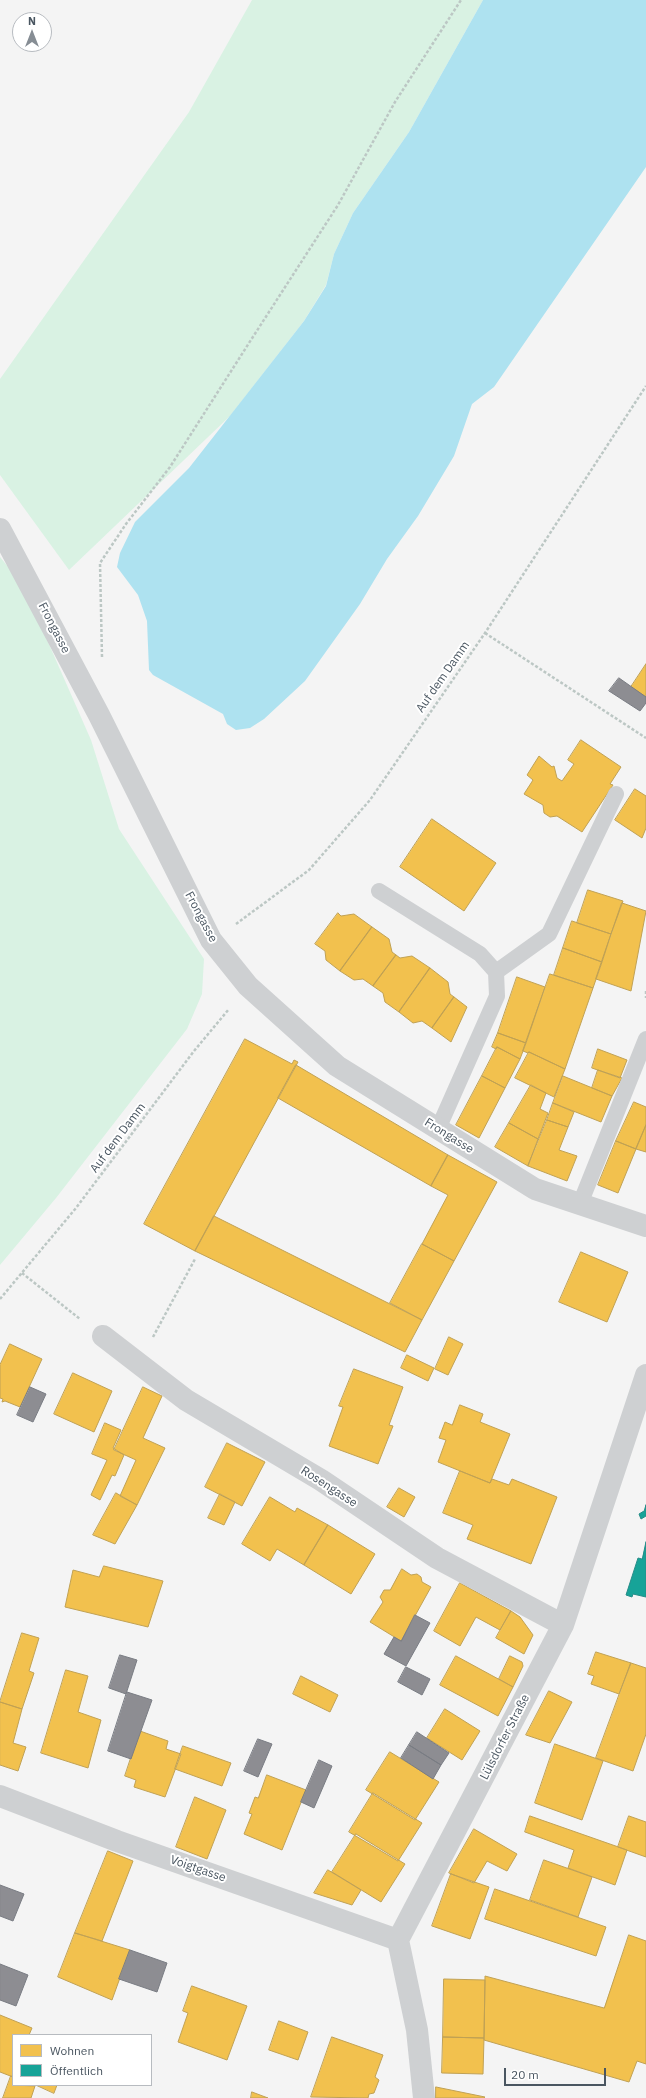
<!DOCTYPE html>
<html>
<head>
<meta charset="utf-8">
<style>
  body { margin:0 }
  #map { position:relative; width:646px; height:2098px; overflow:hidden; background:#f4f4f4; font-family:"IBM Plex Sans",sans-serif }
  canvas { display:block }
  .legend { position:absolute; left:12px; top:2034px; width:140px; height:52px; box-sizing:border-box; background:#fff; border:1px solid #b7bbc0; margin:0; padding:5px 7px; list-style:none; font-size:12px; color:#4a5661 }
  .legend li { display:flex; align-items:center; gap:8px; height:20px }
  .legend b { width:20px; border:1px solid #b7bbc0 }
  .north { position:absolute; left:12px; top:12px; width:40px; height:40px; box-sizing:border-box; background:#fff; border:1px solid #b7bbc0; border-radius:50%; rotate:0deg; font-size:11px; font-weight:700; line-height:16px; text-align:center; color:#4a5661 }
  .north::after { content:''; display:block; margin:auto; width:14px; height:18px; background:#868d94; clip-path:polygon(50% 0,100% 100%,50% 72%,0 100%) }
  .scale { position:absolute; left:504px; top:2068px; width:102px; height:18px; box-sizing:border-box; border:2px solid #4a5661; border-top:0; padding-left:5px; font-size:12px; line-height:14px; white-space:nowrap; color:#4a5661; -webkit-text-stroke:3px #fff; paint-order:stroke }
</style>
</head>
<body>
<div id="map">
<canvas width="646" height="2098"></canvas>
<ul class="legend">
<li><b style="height:11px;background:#f2c14e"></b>Wohnen</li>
<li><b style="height:11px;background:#17a398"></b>Öffentlich</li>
</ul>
<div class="north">N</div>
<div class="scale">20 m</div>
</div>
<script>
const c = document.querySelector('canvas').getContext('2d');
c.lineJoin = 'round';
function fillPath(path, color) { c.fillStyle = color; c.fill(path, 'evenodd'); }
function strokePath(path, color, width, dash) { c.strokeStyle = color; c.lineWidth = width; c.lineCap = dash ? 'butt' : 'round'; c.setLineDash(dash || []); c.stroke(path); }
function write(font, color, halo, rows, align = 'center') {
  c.font = font + ' "IBM Plex Sans",sans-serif'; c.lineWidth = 4; c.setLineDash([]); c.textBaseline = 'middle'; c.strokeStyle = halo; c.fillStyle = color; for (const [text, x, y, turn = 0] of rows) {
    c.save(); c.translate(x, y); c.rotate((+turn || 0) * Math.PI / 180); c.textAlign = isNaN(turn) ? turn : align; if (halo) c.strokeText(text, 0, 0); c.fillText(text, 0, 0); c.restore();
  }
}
fillPath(new Path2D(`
  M252,0H483L409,132L353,213L334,254L326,285L304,321L230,416L69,570L0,475V379L189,112Z
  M0,557L23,585L91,740L119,829L204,959L202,994L187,1029L56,1198L0,1265Z`), '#d9f2e3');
fillPath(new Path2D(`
  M483,0H646V167L494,387L472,404L454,456L418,516L387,559L360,604L305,681L264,719L250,728L236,730L227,724L223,714L153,675L149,670L147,621L138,595L117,567L120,553L135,522L189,468L304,321L326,286L334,254L353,213L409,132Z`), '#aee2f0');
const homes = new Path2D(`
  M646,664V697L631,687Z
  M581,740L621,767L610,784L613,785L582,832L557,816L550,817L544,813L543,805L524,794L533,780L527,775L539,756L552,767L554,766L557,778L562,781L574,764L568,760Z
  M635,789L646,796V828L642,838L615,820Z
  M432,819L496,863L464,911L400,867Z
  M588,890L623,901L611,934L577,923Z
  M622,903L646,911L631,991L596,979Z
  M338,913L341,916L354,914L372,927L340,971L326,960L325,951L315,944Z
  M572,921L611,934L602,962L563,948Z
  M372,927L389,939L392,952L396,955L373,986L363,979L354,980L340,971Z
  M563,948L602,962L593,988L554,975Z
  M396,955L400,958L412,956L430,968L399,1012L385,1002L383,993L373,986Z
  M430,968L448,982L450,994L454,997L432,1028L422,1021L413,1023L399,1012Z
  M550,974L593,988L565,1069L529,1052L528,1053L523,1051Z
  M517,977L545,987L526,1043L498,1033Z
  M454,997L467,1007L451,1042L432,1028Z
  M498,1033L526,1043L520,1059L497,1047L496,1049L492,1047Z
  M245,1039L292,1064L294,1060L298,1062L195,1251L144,1224Z
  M497,1047L520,1059L505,1088L482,1076Z
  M598,1049L627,1060L620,1078L592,1068Z
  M529,1052L565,1069L554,1097L515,1078Z
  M296,1065L448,1155L431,1186L278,1098Z
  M598,1070L622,1078L612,1096L592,1088Z
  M482,1076L505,1088L479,1138L456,1125Z
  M563,1076L612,1096L601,1122L553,1103Z
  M531,1085L546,1093L540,1109L548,1113L538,1139L509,1123Z
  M634,1102L646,1107V1125L636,1149L616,1141Z
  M553,1103L574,1112L568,1127L547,1120Z
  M547,1120L568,1127L559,1150L577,1156L567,1181L528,1166Z
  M509,1123L538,1139L528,1166L495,1147Z
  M646,1125V1152L636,1149Z
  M616,1141L636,1149L618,1193L598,1185Z
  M448,1155L497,1182L454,1261L422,1244L448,1195L431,1186Z
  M214,1216L422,1320L405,1352L195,1251Z
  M422,1244L454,1261L422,1320L390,1303Z
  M581,1252L628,1272L607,1322L559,1302Z
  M449,1337L463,1344L448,1375L435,1369Z
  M10,1344L42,1359L20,1407L5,1401L2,1402L3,1399L0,1398V1365Z
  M407,1355L434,1368L428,1381L401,1368Z
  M354,1369L403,1387L389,1425L393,1426L378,1464L329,1446L343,1407L339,1406Z
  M73,1373L112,1391L94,1432L54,1414Z
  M143,1387L162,1396L143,1438L165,1448L137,1505L120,1496L136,1460L114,1450Z
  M460,1405L483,1414L480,1422L510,1434L490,1483L438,1462L446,1440L439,1438L445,1422L452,1425Z
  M105,1423L121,1430L113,1448L124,1455L115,1476L112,1475L100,1500L91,1495L107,1460L92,1454Z
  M227,1443L265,1462L242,1506L205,1487Z
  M460,1471L490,1483L492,1479L509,1485L512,1479L557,1497L531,1564L467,1539L473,1525L443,1513Z
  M399,1488L415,1497L404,1517L387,1507Z
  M116,1493L137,1505L115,1544L93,1535Z
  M220,1494L235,1502L224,1525L208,1518Z
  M270,1497L295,1512L297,1508L328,1525L304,1565L277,1549L270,1561L242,1544Z
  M328,1525L375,1554L351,1594L304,1565Z
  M104,1566L163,1581L148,1627L65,1607L73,1570L99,1577Z
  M402,1569L411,1575L417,1574L421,1577L422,1582L431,1587L401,1641L370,1622L383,1602L380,1597L384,1590H390Z
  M460,1583L511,1611L500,1630L476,1617L460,1646L434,1631Z
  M511,1611L520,1617L533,1635L524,1654L496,1638Z
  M22,1633L39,1638L29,1671L34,1673L22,1709L0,1702Z
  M596,1652L631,1663L619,1694L591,1684L594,1676L588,1674Z
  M456,1656L513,1687L498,1716L440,1685Z
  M510,1656L522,1662L523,1666L513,1687L499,1679Z
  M631,1663L646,1668V1734L633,1771L596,1758Z
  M66,1670L88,1676L78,1712L101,1720L88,1768L41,1753Z
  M301,1676L338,1695L330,1712L293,1694Z
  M549,1691L572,1702L550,1743L526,1735Z
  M0,1702L22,1709L13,1743L26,1747L18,1771L0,1765Z
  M445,1709L480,1731L462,1760L427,1738Z
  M140,1731L168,1741L166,1749L181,1754L165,1797L134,1787L136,1780L125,1776Z
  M555,1744L603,1761L582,1820L535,1803Z
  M183,1746L231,1763L222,1786L175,1769Z
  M390,1752L439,1782L415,1820L366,1790Z
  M267,1775L306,1790L282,1850L244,1834L252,1814L249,1813L255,1797L258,1798Z
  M373,1793L422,1823L398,1861L349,1832Z
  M195,1797L226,1810L207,1859L176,1847Z
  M530,1816L627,1850L615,1885L568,1868L574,1850L525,1832Z
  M629,1816L646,1822V1857L618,1847Z
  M474,1829L517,1854L507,1871L487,1861L474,1883L449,1873Z
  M356,1834L405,1864L381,1902L332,1872Z
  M108,1851L133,1861L102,1941L75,1933Z
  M544,1860L592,1877L578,1917L530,1900Z
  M328,1870L361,1890L352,1905L314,1893Z
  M451,1874L489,1887L470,1939L432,1926Z
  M495,1889L606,1927L596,1956L485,1919Z
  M75,1933L130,1950L112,2000L58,1977Z
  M629,1935L646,1941V2064L637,2061L629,2082L484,2040L485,1976L604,2008Z
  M444,1979L485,1980L484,2038L443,2037Z
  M192,1986L247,2006L227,2060L178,2042L188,2013L183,2011Z
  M0,2015L32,2028L29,2035H13V2077L0,2072Z
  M279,2021L308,2032L298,2060L269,2050Z
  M332,2037L383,2055L375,2077L379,2080L374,2093L369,2094L368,2098L311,2097Z
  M443,2037L484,2038L483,2074L442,2073Z
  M11,2076L13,2077V2085L35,2086L31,2098H3Z
  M36,2085H57L54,2093Z
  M436,2087L485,2097L484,2098H436Z
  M252,2092L268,2098H251Z`);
fillPath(homes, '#f2c14e');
strokePath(homes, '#c0a154', 1);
const public = new Path2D(`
  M646,1505V1516L641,1519L639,1514L644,1511Z
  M646,1542V1597L633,1594L632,1597L626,1595L638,1558L642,1559Z`);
fillPath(public, '#17a398');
strokePath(public, '#268c88', 1);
const industry = new Path2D(`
  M619,678L646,697V703L640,711L609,691Z
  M30,1387L46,1394L33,1422L17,1415Z
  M415,1615L430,1623L406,1666L384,1654L394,1637L401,1641Z
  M120,1655L137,1660L126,1694L109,1688Z
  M406,1667L430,1679L422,1695L398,1682Z
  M127,1692L152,1700L131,1759L108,1751Z
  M417,1732L449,1753L441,1765L409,1745Z
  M258,1739L272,1744L258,1777L244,1771Z
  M409,1745L441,1765L433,1779L401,1758Z
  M319,1760L332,1766L314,1808L301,1802Z
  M0,1885L24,1894L13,1921L0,1916Z
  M130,1950L167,1963L157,1992L119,1979Z
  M0,1964L28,1975L16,2006L0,2000Z`);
fillPath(industry, '#8d8d92');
strokePath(industry, '#797c83', 1);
strokePath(new Path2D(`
  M485,633L646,738
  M102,657L100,563L126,524L170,467L249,343L338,205L395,102L461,0
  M236,924L309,870L370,800L485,633L646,386
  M646,991V998
  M22,1273L80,1319
  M0,1299L76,1208L194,1051L229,1009
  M153,1337L195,1259`), '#bcc7c4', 2.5, [3, 2]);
strokePath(new Path2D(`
  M379,891L480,954L496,972L497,996L438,1129
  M496,972L549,934L616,794
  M580,1204L646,1039`), '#ced0d2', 16);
strokePath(new Path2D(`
  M0,529L99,715L211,940L248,986L337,1066L535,1189L646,1226
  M103,1336L186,1400L321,1480L437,1558L563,1625
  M0,1796L117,1841L398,1940
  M424,2098L417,2030L398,1940L563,1625L646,1375`), '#ced0d2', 22);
write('12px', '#4a5661', '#fff', [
  ["Frongasse",54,628,63],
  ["Auf dem Damm",443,677,-55],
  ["Frongasse",201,917,62],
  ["Frongasse",449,1136,32],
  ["Auf dem Damm",118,1138,-53],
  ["Rosengasse",329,1487,33],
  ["Lülsdorfer Straße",505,1737,-63],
  ["Voigtgasse",198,1869,19]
]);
</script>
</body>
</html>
